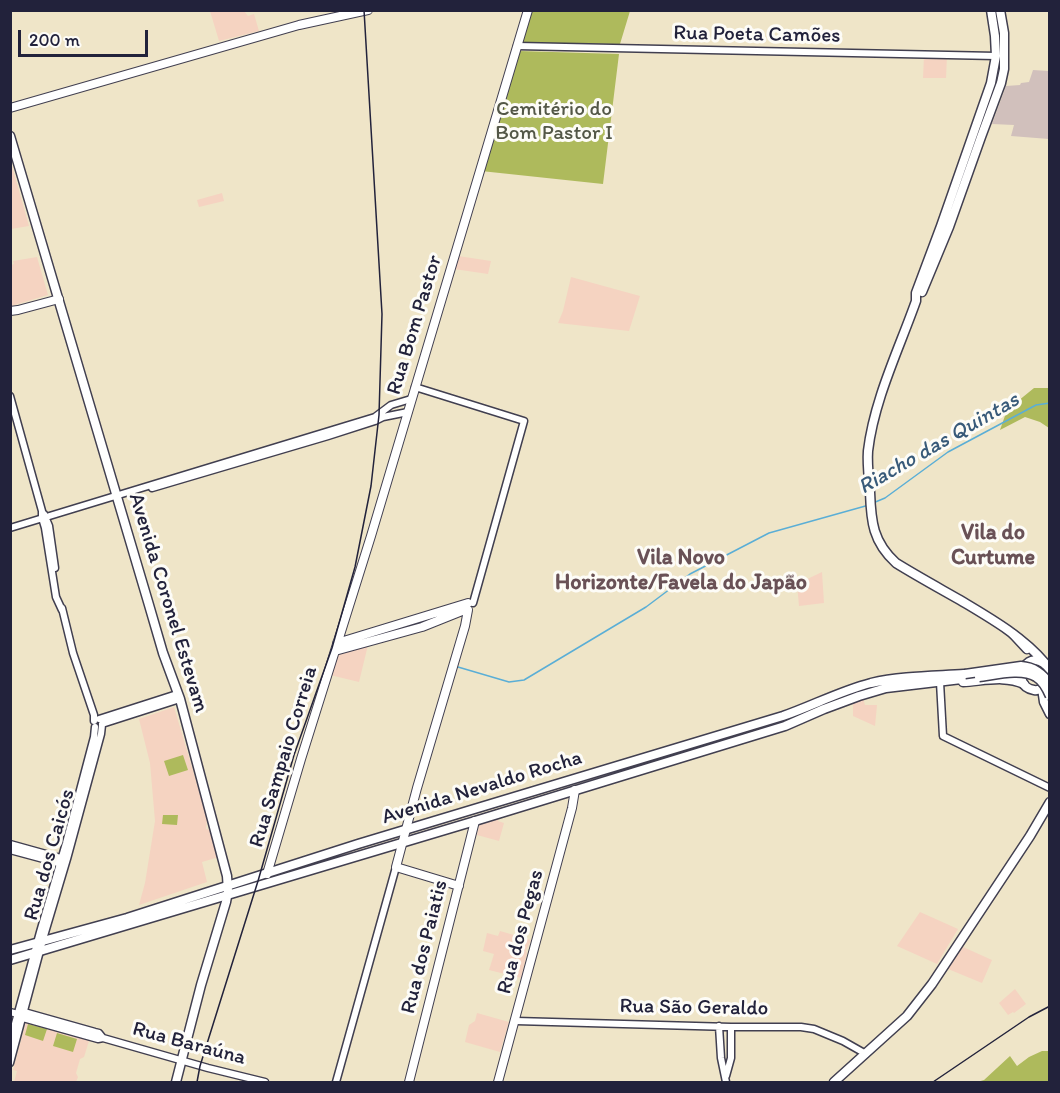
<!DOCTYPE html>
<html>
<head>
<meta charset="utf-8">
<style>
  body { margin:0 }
  #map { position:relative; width:1060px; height:1093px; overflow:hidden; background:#efe5c8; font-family:Itim,sans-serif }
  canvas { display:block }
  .frame { position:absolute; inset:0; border:12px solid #22223b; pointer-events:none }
  .scale { position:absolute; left:18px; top:30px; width:130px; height:27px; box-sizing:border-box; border:3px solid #22223b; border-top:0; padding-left:8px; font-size:18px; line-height:21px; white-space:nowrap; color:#22223b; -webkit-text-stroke:4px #fdfcf7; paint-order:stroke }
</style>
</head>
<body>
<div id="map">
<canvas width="1060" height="1093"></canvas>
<div class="frame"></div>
<div class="scale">200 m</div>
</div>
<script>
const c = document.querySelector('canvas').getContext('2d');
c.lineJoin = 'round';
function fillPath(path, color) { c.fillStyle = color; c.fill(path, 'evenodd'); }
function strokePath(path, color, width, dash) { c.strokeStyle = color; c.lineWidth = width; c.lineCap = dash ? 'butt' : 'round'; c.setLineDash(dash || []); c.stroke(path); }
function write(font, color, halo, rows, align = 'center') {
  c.font = font + ' Itim,sans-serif'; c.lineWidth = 6; c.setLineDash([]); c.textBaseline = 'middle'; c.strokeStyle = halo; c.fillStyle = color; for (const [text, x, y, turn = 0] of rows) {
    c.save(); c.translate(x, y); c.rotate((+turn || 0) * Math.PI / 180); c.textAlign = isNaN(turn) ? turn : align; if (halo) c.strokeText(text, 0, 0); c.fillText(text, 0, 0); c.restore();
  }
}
fillPath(new Path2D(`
  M210,11H244L248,16L254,14L259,31L219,41Z
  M924,56H947L946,78H923Z
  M10,159L29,226L11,229H10Z
  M222,193L224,201L199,207L197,200Z
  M458,256L491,261L488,274L454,269Z
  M37,257L48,295L11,306V265L14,264L13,261Z
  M571,277L640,296L629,331L558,323L563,311Z
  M822,572L824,603L799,606L797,584Z
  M368,645L359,682L330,675L337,651Z
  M863,698L865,705H877L875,726L853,716V701Z
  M174,707L207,818L206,829L211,830L219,857L202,862L207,882L139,905L145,883L155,821L150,763L139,719Z
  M499,817L498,821L504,823L499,841L477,835L480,822Z
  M920,912L958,929L937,964L897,946Z
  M500,931L531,940L526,951L527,953L521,978L489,970L494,954L483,951L487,933L498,936Z
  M963,947L992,960L982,983L948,969Z
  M1015,989L1026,1004L1014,1013L1013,1012L1008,1015L999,1003Z
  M477,1013L509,1022L500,1052L465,1042L469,1025L475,1021Z
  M26,1022L89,1041L84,1057L80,1059L76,1073L78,1077L76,1082H14L17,1071L13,1070Z`), '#f5d3c1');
fillPath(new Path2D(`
  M1033,70L1049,71V139L1011,136L1014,125L992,124L1006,86L1020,85L1021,83L1029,82Z`), '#d1c0bc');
fillPath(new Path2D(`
  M530,11H630L620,44L520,43Z
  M519,51L619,54L603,184L481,171Z
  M1034,388H1049V428L1040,422L1025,417L1000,430L1007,410Z
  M183,755L188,770L169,776L164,761Z
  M163,815H178L177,825L162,824Z
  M28,1024L47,1029L43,1041L25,1035Z
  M57,1033L77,1039L73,1052L53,1046Z
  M1042,1051H1049V1082H977L984,1080L1010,1056L1017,1066L1029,1057Z`), '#aeba5c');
strokePath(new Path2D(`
  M873,503L885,498L948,452L1036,405L1050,403
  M458,667L509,682L524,680L646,607L690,574L769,533L869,505`), '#5aaed6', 1.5);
const tertiary = new Path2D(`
  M517,46L996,56
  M415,387L524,421L473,603
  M10,396L42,511V518L45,528L56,597L62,610
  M152,488L328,436L375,421L383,417L408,412
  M44,514L49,526L55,568
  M10,528L375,417L391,405L411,399
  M62,608L73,653L94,715V721
  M940,682L943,736L1050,788
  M99,719L177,694
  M102,724L180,699
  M10,844L64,859
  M10,850L62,864
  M10,1012L18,1014L23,1018L98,1039L103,1038L208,1068L265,1082
  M22,1013L24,1012L95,1032L99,1033L103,1038
  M516,1021L731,1027H801L814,1029L843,1041L866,1054
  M719,1026L721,1058L726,1082
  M10,1042L40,932L66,843L94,737L95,727
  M10,1063L44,936L67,859L101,734L102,725
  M726,1076L731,1058V1027
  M336,1082L396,867`);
const secondary = new Path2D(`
  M10,108L299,25L368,10
  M10,311L18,310L59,299
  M337,643L468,603
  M335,651L422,627L467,609
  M267,874L301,759L371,536L528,10
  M459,886L396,867L417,788L465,626L468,610
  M409,1082L475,821
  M498,1082L572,808L575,790`);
const primary = new Path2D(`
  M991,10L995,36L996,56L991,83L941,226L916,293V301C899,349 874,400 868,451C867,464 869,479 870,492C871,522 873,542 896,563C917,576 939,588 960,600C990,618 1022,636 1045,663
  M10,136L149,605L163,653L180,699L227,876L228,891L226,902L201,985L176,1082
  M922,292L949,227L981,137L1001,83L1004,69V33L1000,10
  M1049,681C1046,686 1041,691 1034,690C1007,686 1029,641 1050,670
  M1042,688L1044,702L1050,714
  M834,1082L907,1016L932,984L1030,836L1050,802`);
const trunk = new Path2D(`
  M1013,634L1027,649
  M963,682C983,681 1005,675 1024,684
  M10,950L127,918L358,844L783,716C812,706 840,691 871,683C901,676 934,676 964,674
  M10,960L475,821L785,726L824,709L859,696L886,688L970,678`);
strokePath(tertiary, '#413f50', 9);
strokePath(secondary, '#413f50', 10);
strokePath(primary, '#413f50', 11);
strokePath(trunk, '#413f50', 11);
strokePath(tertiary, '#fff', 6);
strokePath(secondary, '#fff', 8);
strokePath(primary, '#fff', 8);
strokePath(trunk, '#fff', 8);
strokePath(new Path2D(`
  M197,1082L200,1066L258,881L294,755L332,648L355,567L371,486L379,415L382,314L364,10
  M933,1082L1029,1017L1050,1006`), '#22223b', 1.5);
const trunkBridge = new Path2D(`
  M965,674L1021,666C1034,667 1042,673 1050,684
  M979,677C995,675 1022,668 1036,677C1043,681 1047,689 1050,696`);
strokePath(trunkBridge, '#413f50', 11, []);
strokePath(trunkBridge, '#fff', 8);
write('21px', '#22223b', '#fdfcf7', [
  ["Rua Poeta Camões",757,35,1],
  ["Rua Bom Pastor",415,325,-73],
  ["Avenida Coronel Estevam",168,603,73],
  ["Rua Sampaio Correia",284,757,-73],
  ["Avenida Nevaldo Rocha",482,788,-17],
  ["Rua dos Caicós",50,855,-74],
  ["Rua dos Pegas",521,932,-75],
  ["Rua dos Paiatis",425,947,-76],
  ["Rua São Geraldo",694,1008,1],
  ["Rua Baraúna",189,1044,15]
]);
write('21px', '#535747', '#fdfcf7', [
  ["Cemitério do",554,110],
  ["Bom Pastor I",554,134]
]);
write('italic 22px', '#385a79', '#fdfcf7', [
  ["Riacho das Quintas",939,444,-30]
]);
write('bold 22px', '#695156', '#fdfcf7', [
  ["Vila do",993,533],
  ["Curtume",993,558],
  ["Vila Novo",681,558],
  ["Horizonte/Favela do Japão",681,583]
]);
</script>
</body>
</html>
